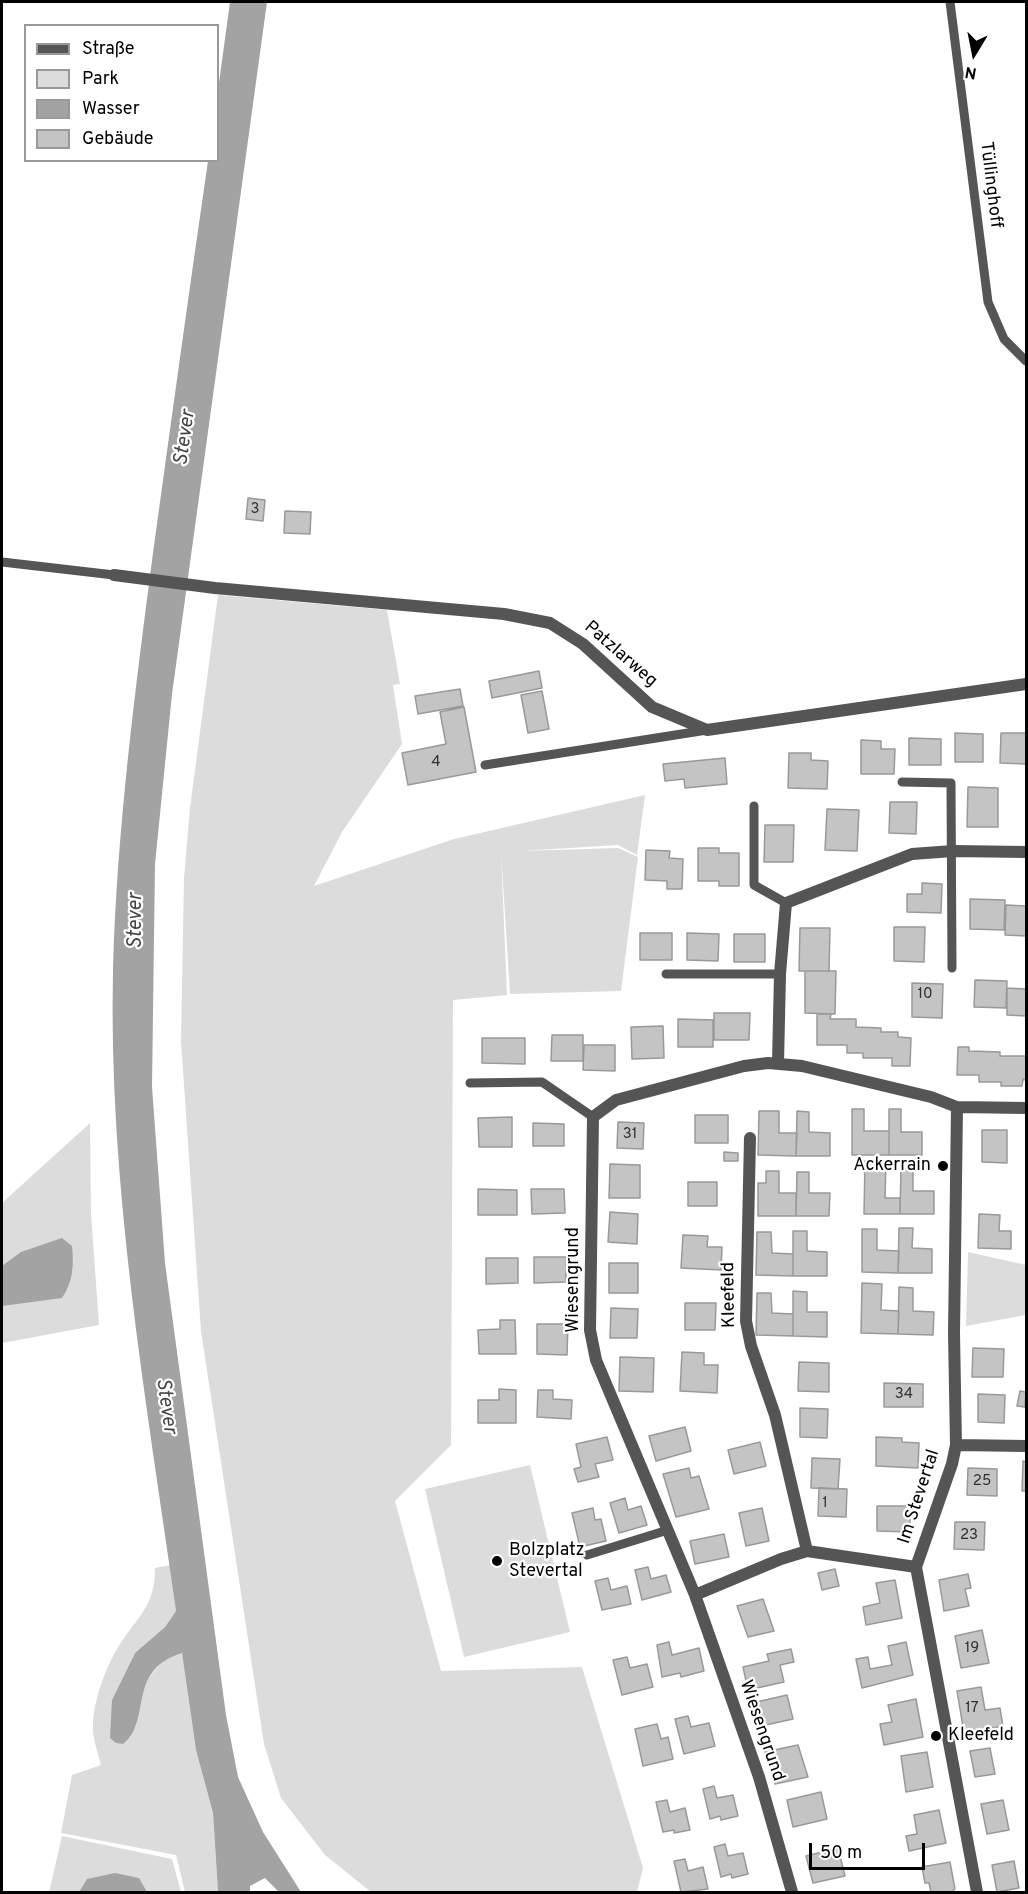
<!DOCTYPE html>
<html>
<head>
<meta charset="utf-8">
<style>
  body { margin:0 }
  #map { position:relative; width:1028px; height:1894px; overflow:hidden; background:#fff; font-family:Overpass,sans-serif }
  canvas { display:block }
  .frame { position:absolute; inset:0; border:3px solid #000; pointer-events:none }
  .legend { position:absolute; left:24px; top:24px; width:195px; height:138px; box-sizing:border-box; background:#fff; border:2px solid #999; margin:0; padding:8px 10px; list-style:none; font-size:18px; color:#000 }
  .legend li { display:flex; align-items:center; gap:12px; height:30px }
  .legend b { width:30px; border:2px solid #999 }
  .north { position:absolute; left:944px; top:24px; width:60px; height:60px; -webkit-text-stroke:4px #fff; paint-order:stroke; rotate:190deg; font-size:16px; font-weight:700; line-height:24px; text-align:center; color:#000 }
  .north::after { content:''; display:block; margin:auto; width:21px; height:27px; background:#000; clip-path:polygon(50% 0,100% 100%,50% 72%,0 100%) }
  .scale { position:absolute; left:809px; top:1843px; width:116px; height:27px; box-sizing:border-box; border:3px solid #000; border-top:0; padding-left:8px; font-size:18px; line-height:21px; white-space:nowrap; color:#000; -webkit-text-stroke:4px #fff; paint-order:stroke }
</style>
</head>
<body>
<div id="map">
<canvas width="1028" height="1894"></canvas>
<div class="frame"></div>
<ul class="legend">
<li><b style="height:8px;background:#555"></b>Straße</li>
<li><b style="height:16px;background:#dcdcdc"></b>Park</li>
<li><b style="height:16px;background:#a3a3a3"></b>Wasser</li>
<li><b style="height:16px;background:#c4c4c4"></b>Gebäude</li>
</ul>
<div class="north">N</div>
<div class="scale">50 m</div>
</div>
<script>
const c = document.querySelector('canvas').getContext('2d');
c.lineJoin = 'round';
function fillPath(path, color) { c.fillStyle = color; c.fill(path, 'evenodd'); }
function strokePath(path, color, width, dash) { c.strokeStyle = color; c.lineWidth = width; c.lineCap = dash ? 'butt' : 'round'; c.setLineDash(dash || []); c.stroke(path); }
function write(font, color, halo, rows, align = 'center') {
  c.font = font + ' Overpass,sans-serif'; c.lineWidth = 4.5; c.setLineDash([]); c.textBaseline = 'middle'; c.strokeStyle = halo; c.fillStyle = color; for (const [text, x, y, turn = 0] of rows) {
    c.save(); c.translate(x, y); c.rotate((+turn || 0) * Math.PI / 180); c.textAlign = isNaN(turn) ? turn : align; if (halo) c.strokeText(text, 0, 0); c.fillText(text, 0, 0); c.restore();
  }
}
fillPath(new Path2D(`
  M218,595L387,610L400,684L393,685L402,744L342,832L314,886L454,839L645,795L637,855L618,845L521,851L618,848L638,857L621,991L510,994L501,852L507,995L453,1000L451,1445L395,1501L441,1671L582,1667L643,1868L637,1892H371L325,1855L281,1798L264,1744L201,1331L181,1041L184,878L190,808Z
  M90,1123L91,1213L99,1325L2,1343V1203Z
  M968,1252L1026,1265V1315L966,1326Z
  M530,1465L570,1632L464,1657L425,1489Z
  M170,1565L176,1611L165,1627L135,1653L112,1700L136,1727C139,1693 148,1664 182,1652L196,1750L213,1813L218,1892H185L176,1855L61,1833L72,1775L101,1765C98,1753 92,1737 93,1724C94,1698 107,1663 122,1641C140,1614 155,1605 155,1568Z
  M62,1836L172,1859L181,1892H49Z`), '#dcdcdc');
fillPath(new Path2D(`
  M230,2H267L172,694L155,864L152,1087L165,1263L226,1715L238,1777L263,1832L301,1892H279L265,1878L250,1886V1892H218L213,1813L196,1750L182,1653C125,1671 153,1721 123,1744L116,1743L110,1738L112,1700L135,1653L165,1627L176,1611C146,1398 108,1185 113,969C117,829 135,691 153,553C171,422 189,291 208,161L218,160V90Z
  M62,1238L72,1246C74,1265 73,1282 62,1298L2,1306V1266L21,1252Z
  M115,1873L139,1878L147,1892H79L87,1879Z`), '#a3a3a3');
const building = new Path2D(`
  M248,498L265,500L263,521L246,519Z
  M285,511L311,512L310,534L284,533Z
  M539,671L542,688L492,698L489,681Z
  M460,689L463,706L418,714L415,696Z
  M542,691L549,729L528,733L521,695Z
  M464,707L476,772L408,785L402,753L446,744L440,712Z
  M955,733L983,734V762H955Z
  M1001,733H1026V764L1000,763Z
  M909,738L941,739V765H909Z
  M861,740L881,741V749H895L894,774H861Z
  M789,753H811V760L828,761L827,789L788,788Z
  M725,758L727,784L685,788L684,779L665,781L663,764Z
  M968,787L998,788V827H967Z
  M890,802H917L916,834L889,833Z
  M827,809L859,810L857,851L825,850Z
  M765,825H794L793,862H764Z
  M698,848H719V853H739V886H719V881H698Z
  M646,850L670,851L669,858L683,859L682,889H667V881L645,880Z
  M922,883L942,884L941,913L907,912V894H922Z
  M970,899L1005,900L1004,930L970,929Z
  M1006,905L1026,906V936L1005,935Z
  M894,927H925L924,962L894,961Z
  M800,928H830L829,971H799Z
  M640,933H672V960H640Z
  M687,933L719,934L718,961L687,960Z
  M734,934H765V962H734Z
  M805,971H836L835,1014L805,1013Z
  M975,980L1007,981L1006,1008L974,1007Z
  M912,983L943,984L942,1018L912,1017Z
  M1007,988L1026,989V1016L1007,1015Z
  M714,1013H750L749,1040H714Z
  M817,1014H831L830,1019H856V1027L881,1028V1032H898V1037L911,1038L910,1066H892V1058H863V1053H847V1045H817Z
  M678,1019L713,1020V1047H678Z
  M663,1026L664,1058L632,1059L631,1027Z
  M552,1035H583V1061H551Z
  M482,1038H525V1064L482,1063Z
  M584,1045H615V1071L583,1070Z
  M958,1047H969V1051L1000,1052V1056H1026V1080L1023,1079L1022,1086H1001V1082H979V1075H957Z
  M852,1109H864V1131H889V1155H852Z
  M889,1109H901V1132H922V1155H889Z
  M759,1111H779V1133H797L796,1156L758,1155Z
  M797,1111L809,1112V1132L830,1133V1156H796Z
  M695,1115H728V1143H695Z
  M512,1117V1147H479L478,1118Z
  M618,1122L644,1123L643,1149L617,1148Z
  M533,1123L564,1124V1146H533Z
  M982,1130H1007V1163L982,1162Z
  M724,1152L738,1153V1161H724Z
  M865,1161H886L885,1198H900V1214H864Z
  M610,1164L640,1165V1198H609Z
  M901,1168L913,1169V1191H934V1214H900Z
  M766,1171H779V1193H796V1216H758V1183H766Z
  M797,1172H809V1193H830L829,1216H796Z
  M688,1182H717V1206H688Z
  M478,1189L517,1190V1215H478Z
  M531,1189H564L565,1213L532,1214Z
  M610,1212L638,1214L637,1244L608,1242Z
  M979,1214L1000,1215L999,1231H1011V1249L978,1248Z
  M899,1228H913L912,1248L932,1249V1273H898Z
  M862,1229H877V1250L899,1251L898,1273L862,1272Z
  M793,1231H807V1251L827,1252V1276H793Z
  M757,1232H771L772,1253L793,1254V1276L756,1275Z
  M683,1235L708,1236L707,1247H722L721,1270L681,1268Z
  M534,1257H566V1282L534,1283Z
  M486,1258H518V1283L486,1284Z
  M609,1263H638V1293H609Z
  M862,1283L882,1284L881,1310L899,1311L898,1334L861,1333Z
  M899,1287L913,1288V1311L934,1312L933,1335L898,1334Z
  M793,1291L807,1292V1312H827V1337L793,1336Z
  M757,1293H771L772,1313L793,1314V1336L756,1335Z
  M685,1303H716L715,1330H685Z
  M611,1308L638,1309L637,1338H610Z
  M500,1320H515L516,1354H479L478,1330L500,1329Z
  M537,1324H568L567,1355L537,1354Z
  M973,1348L1004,1349L1003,1377H972Z
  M682,1352L704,1353V1365H718L717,1393L680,1391Z
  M620,1357L654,1358L653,1392L619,1391Z
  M799,1362L829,1363V1392L798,1391Z
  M884,1383L923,1384V1407H884Z
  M499,1389L516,1390V1423H478V1400H499Z
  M538,1390H553V1399L572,1400L571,1419L537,1417Z
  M1020,1391L1026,1392L1025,1407L1017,1406Z
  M978,1394L1005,1395L1004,1423L978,1422Z
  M800,1408L828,1409L827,1438L800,1437Z
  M685,1427L691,1451L656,1461L649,1436Z
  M607,1437L613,1460L595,1464L599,1477L578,1482L574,1469L581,1467L576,1444Z
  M876,1437L902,1438V1442L919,1443L918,1468L876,1466Z
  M760,1442L766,1466L734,1474L728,1450Z
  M812,1458L840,1459L838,1489L811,1488Z
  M1023,1461L1026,1462V1491H1022Z
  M689,1468L691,1478L699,1476L709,1509L676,1517L663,1474Z
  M968,1468L997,1469V1496L967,1495Z
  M819,1488L847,1489L846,1517L818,1516Z
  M625,1498L628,1510L641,1506L647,1525L619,1533L610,1503Z
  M877,1506H910V1532L877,1531Z
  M593,1508L595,1520L601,1519L606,1541L580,1547L572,1513Z
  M762,1508L769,1541L746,1546L739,1513Z
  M955,1522H985L984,1550L954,1549Z
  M724,1534L729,1557L695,1564L690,1541Z
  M648,1567L651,1579L666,1575L671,1592L642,1600L635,1570Z
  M835,1569L839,1586L822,1590L818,1573Z
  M968,1574L971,1588L965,1589L969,1606L944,1611L939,1580Z
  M608,1578L611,1590L627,1586L631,1604L602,1610L595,1581Z
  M895,1580L902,1618L866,1625L863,1607L880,1603L876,1583Z
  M763,1599L774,1631L748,1637L737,1606Z
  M982,1630L989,1663L961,1668L955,1636Z
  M669,1642L672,1655L699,1648L704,1671L681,1677L680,1673L662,1677L657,1645Z
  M906,1642L913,1675L862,1688L856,1659L868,1657L870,1669L892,1665L888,1646Z
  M791,1649L794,1662L780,1665L784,1682L748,1690L743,1667L769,1661L767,1654Z
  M627,1657L630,1668L647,1664L653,1687L622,1695L613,1660Z
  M981,1687L985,1710L1000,1708L1003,1726L964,1733L957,1691Z
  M787,1695L793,1719L757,1727L752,1703Z
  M916,1699L923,1737L884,1745L880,1724L892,1722L888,1705Z
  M688,1716L691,1727L709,1723L715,1746L684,1754L675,1719Z
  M657,1724L661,1739L668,1737L673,1759L643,1766L635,1729Z
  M798,1745L808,1777L775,1784L765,1752Z
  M990,1748L995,1774L975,1777L970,1751Z
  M927,1752L933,1787L906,1792L901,1756Z
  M714,1786L717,1798L733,1795L738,1816L721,1820L720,1816L710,1819L703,1789Z
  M821,1792L827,1819L793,1827L787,1800Z
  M667,1800L670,1812L685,1808L690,1830L674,1833V1830L663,1832L656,1802Z
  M1003,1800L1009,1830L987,1834L981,1804Z
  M939,1810L946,1843L909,1851L906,1836L917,1834L914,1815Z
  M725,1844L728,1856L743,1853L748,1874L732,1878L731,1874L721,1877L714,1847Z
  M838,1848L845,1876L813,1883L806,1856Z
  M685,1859L688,1871L703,1867L708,1889L681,1892L674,1861Z
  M1014,1861L1019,1888L997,1892L992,1865Z
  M950,1862L955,1889L951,1892H931L929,1883H925L922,1867Z`);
fillPath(building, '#c4c4c4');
strokePath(building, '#999', 1.5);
strokePath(new Path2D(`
  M950,2L988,302L1004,339L1026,361
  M2,562L114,575
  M485,765L707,730
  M902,782L951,783L952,968
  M754,806V885L786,903
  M666,974H780
  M470,1083L542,1082L593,1117
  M587,1555L668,1530`), '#555', 9);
strokePath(new Path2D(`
  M114,575L215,588L504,614L550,623L583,644L652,707L707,730L1026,684
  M778,1063L780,974L786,903L912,854L953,851L1026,852
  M957,1107L954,1333L956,1445L952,1464L916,1567L977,1892
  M750,1138L746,1321L751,1346L775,1415L807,1551
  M956,1445L1026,1446
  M695,1595L781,1559L807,1551L916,1567
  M792,1892L759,1777L695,1595L596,1360L590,1330L593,1117L616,1100L744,1066L768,1063L802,1066L931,1097L957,1107L1026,1108`), '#555', 12);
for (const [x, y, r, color] of [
  [943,1166,6,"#000"],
  [497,1561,6,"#000"],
  [936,1736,6,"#000"]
]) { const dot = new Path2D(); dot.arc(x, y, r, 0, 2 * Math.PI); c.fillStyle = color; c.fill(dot); strokePath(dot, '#fff', 2); }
write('15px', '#313131', null, [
  ["3",255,510],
  ["4",436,763],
  ["10",925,995],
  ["31",630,1135],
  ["34",904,1395],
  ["25",982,1482],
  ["1",825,1504],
  ["23",969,1536],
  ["19",972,1649],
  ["17",972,1709]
]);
write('18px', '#000', '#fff', [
  ["Tüllinghoff",990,185,83],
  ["Patzlarweg",620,655,41],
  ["Wiesengrund",574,1280,-90],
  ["Kleefeld",730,1295,-91],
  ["Im Stevertal",920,1497,-72],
  ["Wiesengrund",761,1731,71]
]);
write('18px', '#000', '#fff', [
  ["Ackerrain",931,1166,"right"],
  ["Bolzplatz",509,1551],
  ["Stevertal",509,1572],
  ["Kleefeld",948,1736]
], 'left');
write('italic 20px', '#444', '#fff', [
  ["Stever",186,438,-82],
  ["Stever",137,921,-90],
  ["Stever",165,1406,82]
]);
</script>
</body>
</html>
